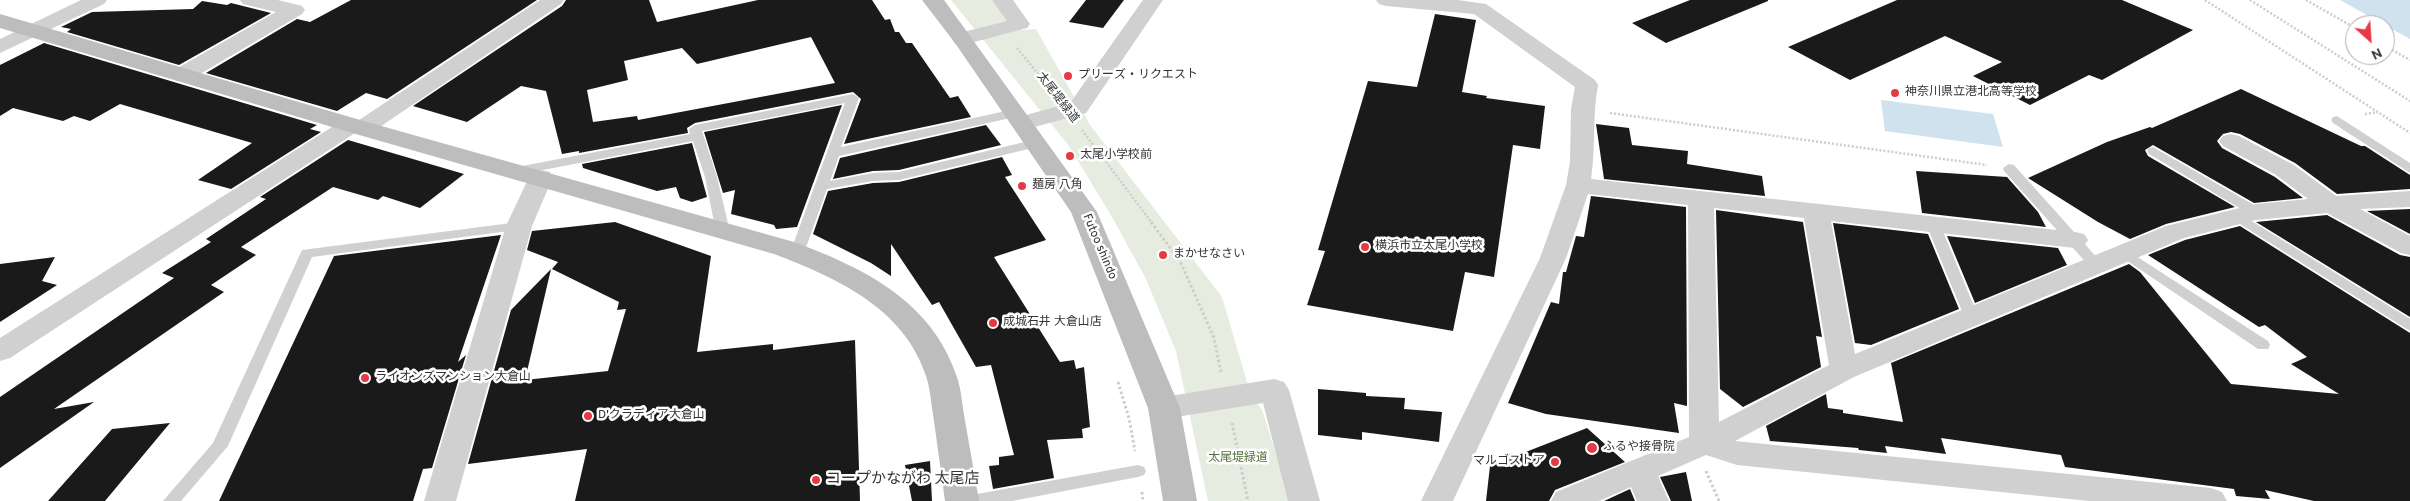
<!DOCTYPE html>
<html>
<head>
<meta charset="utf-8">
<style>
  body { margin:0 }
  #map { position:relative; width:2410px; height:501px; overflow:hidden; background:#fff; font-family:Overpass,sans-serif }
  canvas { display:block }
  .north { position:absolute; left:2345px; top:15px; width:50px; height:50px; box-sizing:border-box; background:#fff; border:1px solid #adadad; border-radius:50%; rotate:154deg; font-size:14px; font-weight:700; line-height:20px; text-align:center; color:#333 }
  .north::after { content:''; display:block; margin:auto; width:18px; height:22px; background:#e63946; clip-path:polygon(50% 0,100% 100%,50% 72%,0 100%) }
</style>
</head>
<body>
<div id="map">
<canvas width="2410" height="501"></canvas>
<div class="north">N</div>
</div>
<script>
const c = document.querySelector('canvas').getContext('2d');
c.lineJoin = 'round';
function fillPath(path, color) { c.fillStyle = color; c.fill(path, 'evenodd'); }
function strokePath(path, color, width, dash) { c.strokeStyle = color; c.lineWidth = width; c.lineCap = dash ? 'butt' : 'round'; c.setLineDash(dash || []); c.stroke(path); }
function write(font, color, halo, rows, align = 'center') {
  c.font = font + ' Overpass,"Noto Sans JP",sans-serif'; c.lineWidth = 5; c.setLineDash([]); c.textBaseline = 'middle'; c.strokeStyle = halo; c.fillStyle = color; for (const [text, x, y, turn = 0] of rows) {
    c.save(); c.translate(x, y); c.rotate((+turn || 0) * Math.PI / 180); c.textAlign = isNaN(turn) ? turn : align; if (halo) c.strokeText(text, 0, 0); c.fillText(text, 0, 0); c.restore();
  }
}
fillPath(new Path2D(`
  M951,0H998L1022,30L1036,29L1090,125L1222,297L1251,396L1262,410L1291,501H1208L1176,351L1145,277L1112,217L1069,146Z`), '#e6ecdf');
fillPath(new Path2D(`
  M2340,0H2410V39Z
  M1881,100L1993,114L2003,147L1885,131Z`), '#cfe2ee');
fillPath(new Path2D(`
  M351,0H537L387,99L366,93L337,111L206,73L297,19L310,22Z
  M566,0H649L657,22L758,0H872L885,20L890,19L895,32H899L906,43H912L950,98L958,96L971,117L844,144L861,99L853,92L695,123L687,128L688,133L579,153V151L562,154L546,91L521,86L467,122L413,106L562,6ZM811,37L835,83L638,120L637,116L593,122L587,90L628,80L624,61L682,48L697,64Z
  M1086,0H1124L1103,28L1069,22Z
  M1690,0H1768V1L1666,43L1632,23Z
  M1897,0H2122L2193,30L2102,80L2089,75L2030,105L1973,76L2002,62L1945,36L1850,80L1788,47Z
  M202,1L227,5L231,3L271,13L179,65L67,32L71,29L61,27L92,12L193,9Z
  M1435,14L1476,20L1462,92L1487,96L1486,98L1545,106L1540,149L1513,145L1494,277L1465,272L1453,331L1307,305L1325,251L1318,250L1368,81L1417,87Z
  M44,43L317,125L310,129L321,132L231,189L198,180L252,143L120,104L90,121L74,116L63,121L13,108L0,116V65Z
  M2241,89L2361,146H2365L2410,175V189L2337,194L2295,163L2240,134L2231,132L2223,134L2217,141L2222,148L2275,177L2303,198L2254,203L2153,145L2145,150L2148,156L2235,207L2166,224L2130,239L2098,222L2028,178L2107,142L2150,127L2152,128Z
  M842,105L797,227L776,229L774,225L731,214L735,190L723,193L704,132Z
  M1596,124L1629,128L1632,145L1688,151L1687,164L1762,176L1765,196L1604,179Z
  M986,125L1001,145L899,170L873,171L833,179L840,158Z
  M348,140L464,174L420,208L383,196L378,200L333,187L241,247L256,255L211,285L224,292L54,409L94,402L0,468V397L174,278L162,273L211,242L206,239L266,199L260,197Z
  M692,143L707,197L692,202L680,198L676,187L657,191L583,168L582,164Z
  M1002,157L1012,175L1005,177L1046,240L994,257L1060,362L1074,360L1076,369L1084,367L1090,427L1082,429L1083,438L1047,440L1054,478L993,489L989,466L999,465V457L1014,455L991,365L976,367L939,302L932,305L891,244V276L871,263L813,234L828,191L873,183L899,182Z
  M1916,171L2007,177L2038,212L2046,227L1922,213Z
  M1591,196L1686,207L1687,406L1674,403L1679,433L1546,414L1508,403L1551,302L1559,304L1563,272H1566L1576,236L1584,237Z
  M2410,209V234L2367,211Z
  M1716,210L1803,222L1822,337L1816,336L1821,367L1743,407L1720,389Z
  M2327,215L2400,255L2410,257V317L2256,222Z
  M615,222L711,256L697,352L773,344V350L855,340L860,501H575L587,449L468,464L511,310L551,269L525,380L608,371L626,309L617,310L619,302L552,269L558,262L527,250L532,231Z
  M1833,223L1928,234L1959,309L1871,345L1855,343Z
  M2240,226L2410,333V501H2314L2265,490L2270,499L2236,496L2234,489L2065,467L2061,455L1941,438L1946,454L1885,446L1887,453L1859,450L1858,448L1770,441L1766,426L1826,394L1828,408L1843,410V413L1903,422L1891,363L2129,264L2140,272L2231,384L2339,394L2291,364L2307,357L2265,325L2259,327L2148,255L2185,240Z
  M501,235L458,362L466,355L432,468L423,469L413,501H219L334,256Z
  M1947,236L2058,248L2067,265L1975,303Z
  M55,257L42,281L57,285L0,322V264Z
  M1318,389L1366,393V396L1405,398L1404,409L1442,412L1439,442L1362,432V440L1318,435Z
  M170,423L105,501H48L112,429Z
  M1587,428L1625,462L1555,490L1549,501H1486L1490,466Z
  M930,461L932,501H912L905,465Z
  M1686,472L1692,501H1671L1660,477Z
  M1630,489L1635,501H1604Z`), '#1a1a1a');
strokePath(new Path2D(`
  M2205,0L2410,133
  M2250,0L2410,101
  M2306,0L2355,28
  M2385,46L2410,60
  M1017,48L1052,91
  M1610,113L1987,165
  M2365,114L2378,112
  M1082,130L1152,223`), '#cdcdcd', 2.5, [2, 2]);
strokePath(new Path2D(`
  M1151,222L1180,261L1214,338L1221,373
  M1118,382L1129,418L1135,451
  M1232,423L1248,501
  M1706,471L1719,501
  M1142,492L1143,501`), '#cdcdcd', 3, [2.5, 2.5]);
fillPath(new Path2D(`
  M853,94L859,98L841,147L1015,109L1021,113L1015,117L839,156L830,181L873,173L899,172L1037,139L1043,143L1041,146L899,180L873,181L827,189L804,253L797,257L790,253L845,103L702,131L717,177L730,232L723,236L716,232L705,177L693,141L517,175L511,171L517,167L690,134L689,129L695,125Z
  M2337,116L2410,163V173L2333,123L2331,120L2333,117Z
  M2153,147L2261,209L2263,212L2256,216L2251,215L2149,154L2147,151L2149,148Z
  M2009,164L2014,165L2100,261L2102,264L2100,267H2090L2004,171L2003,168Z
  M2237,212L2410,319V331L2232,219L2230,216L2232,213Z
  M1933,220L1940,224L1978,316L1976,319H1966L1964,316L1926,224Z
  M519,222L524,223L526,226L524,229L312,257L228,446L181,501H163L213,443L302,250Z
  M2125,249L2268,341L2270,345L2268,349H2258L2120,256L2118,253Z
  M1138,465L1144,467L1146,471L1144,475L1138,477L1012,501H969L971,496L977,494Z`), '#d0d0d0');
fillPath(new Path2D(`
  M81,0H107L104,4L0,53V39Z
  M240,0H278L302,6L305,10L302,14L190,80L182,82L174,80L171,75L174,70L276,12L243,4Z
  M540,0H564L561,4L371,133L363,135L355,133L10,358L0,361V338L343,120L351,118L359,120Z
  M992,0H1013L1030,24L1027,28L963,45L955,44L952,39L955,34L1007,21Z
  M1143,0H1163L1086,113L1023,130L1015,128L1011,123L1015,118L1070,103Z
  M1376,0H1458L1486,4L1595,80L1598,85C1592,116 1596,148 1591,179L2075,232L2084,234L2088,240L2084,246L2075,248L1831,221L1855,354L2166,226L2256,204L2308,199L2276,175L2223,146L2219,141L2223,136L2231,134L2239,136L2294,165L2336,196L2410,191V207L2360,209L2410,236V255L2401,253L2327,213L2256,220L2184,238L1854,377L1735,441L2211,488L2222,492L2227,501H2089L1737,465L1706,455L1658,476L1669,501H1637L1631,487L1599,501H1551L1556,492L1689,437L1688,205L1588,194L1566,258L1453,501H1421L1540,258L1566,185L1570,162L1571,109L1575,87L1474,14L1386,6L1379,4ZM1714,208L1804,218L1829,365L1719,422Z
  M541,170L550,172L553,177L532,226L456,501H424L506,226L529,177L532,172Z
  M1274,379L1284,382L1289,390L1320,501H1288L1263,403L1164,419L1153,416L1149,408L1153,400L1164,397Z`), '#d0d0d0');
fillPath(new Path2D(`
  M922,0H944L1097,212L1180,408L1197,501H1163L1148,408L1071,212L955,43Z
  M0,14L360,120L794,242C864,268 932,301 957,377C961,389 962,402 964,415C969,443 974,472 979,501H945C941,472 937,443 933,414C931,402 930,388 926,376C904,308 837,278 774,254L342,130L0,28Z`), '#bdbdbd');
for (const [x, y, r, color] of [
  [1068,76,5,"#e63946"],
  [1895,93,5,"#e63946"],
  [1070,156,5,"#e63946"],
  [1022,186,5,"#e63946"],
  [1365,247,5,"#e63946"],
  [1163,255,5,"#e63946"],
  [993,323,5,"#e63946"],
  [365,378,5,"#e63946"],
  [588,416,5,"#e63946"],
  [1592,448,6,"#e63946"],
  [1555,462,5,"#e63946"],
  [816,480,5,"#e63946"]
]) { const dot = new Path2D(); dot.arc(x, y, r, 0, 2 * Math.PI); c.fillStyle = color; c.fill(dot); strokePath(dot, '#fff', 2); }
write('12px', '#333', '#fff', [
  ["プリーズ・リクエスト",1078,76],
  ["神奈川県立港北高等学校",1905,93],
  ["太尾小学校前",1080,156],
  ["麺房 八角",1032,186],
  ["横浜市立太尾小学校",1375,247],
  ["まかせなさい",1173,255],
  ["成城石井 大倉山店",1003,323],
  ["ライオンズマンション大倉山",375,378],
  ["D'クラディア大倉山",598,416],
  ["ふるや接骨院",1603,448],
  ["マルゴストア",1545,462,"right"]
], 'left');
write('12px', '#333', '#fff', [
  ["太尾堤緑道",1057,98,52],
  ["Futoo shindo",1099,247,67]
]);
write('12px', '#56703f', '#fff', [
  ["太尾堤緑道",1238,459]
]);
write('15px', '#333', '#fff', [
  ["コープかながわ 太尾店",826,480]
], 'left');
</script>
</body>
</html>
